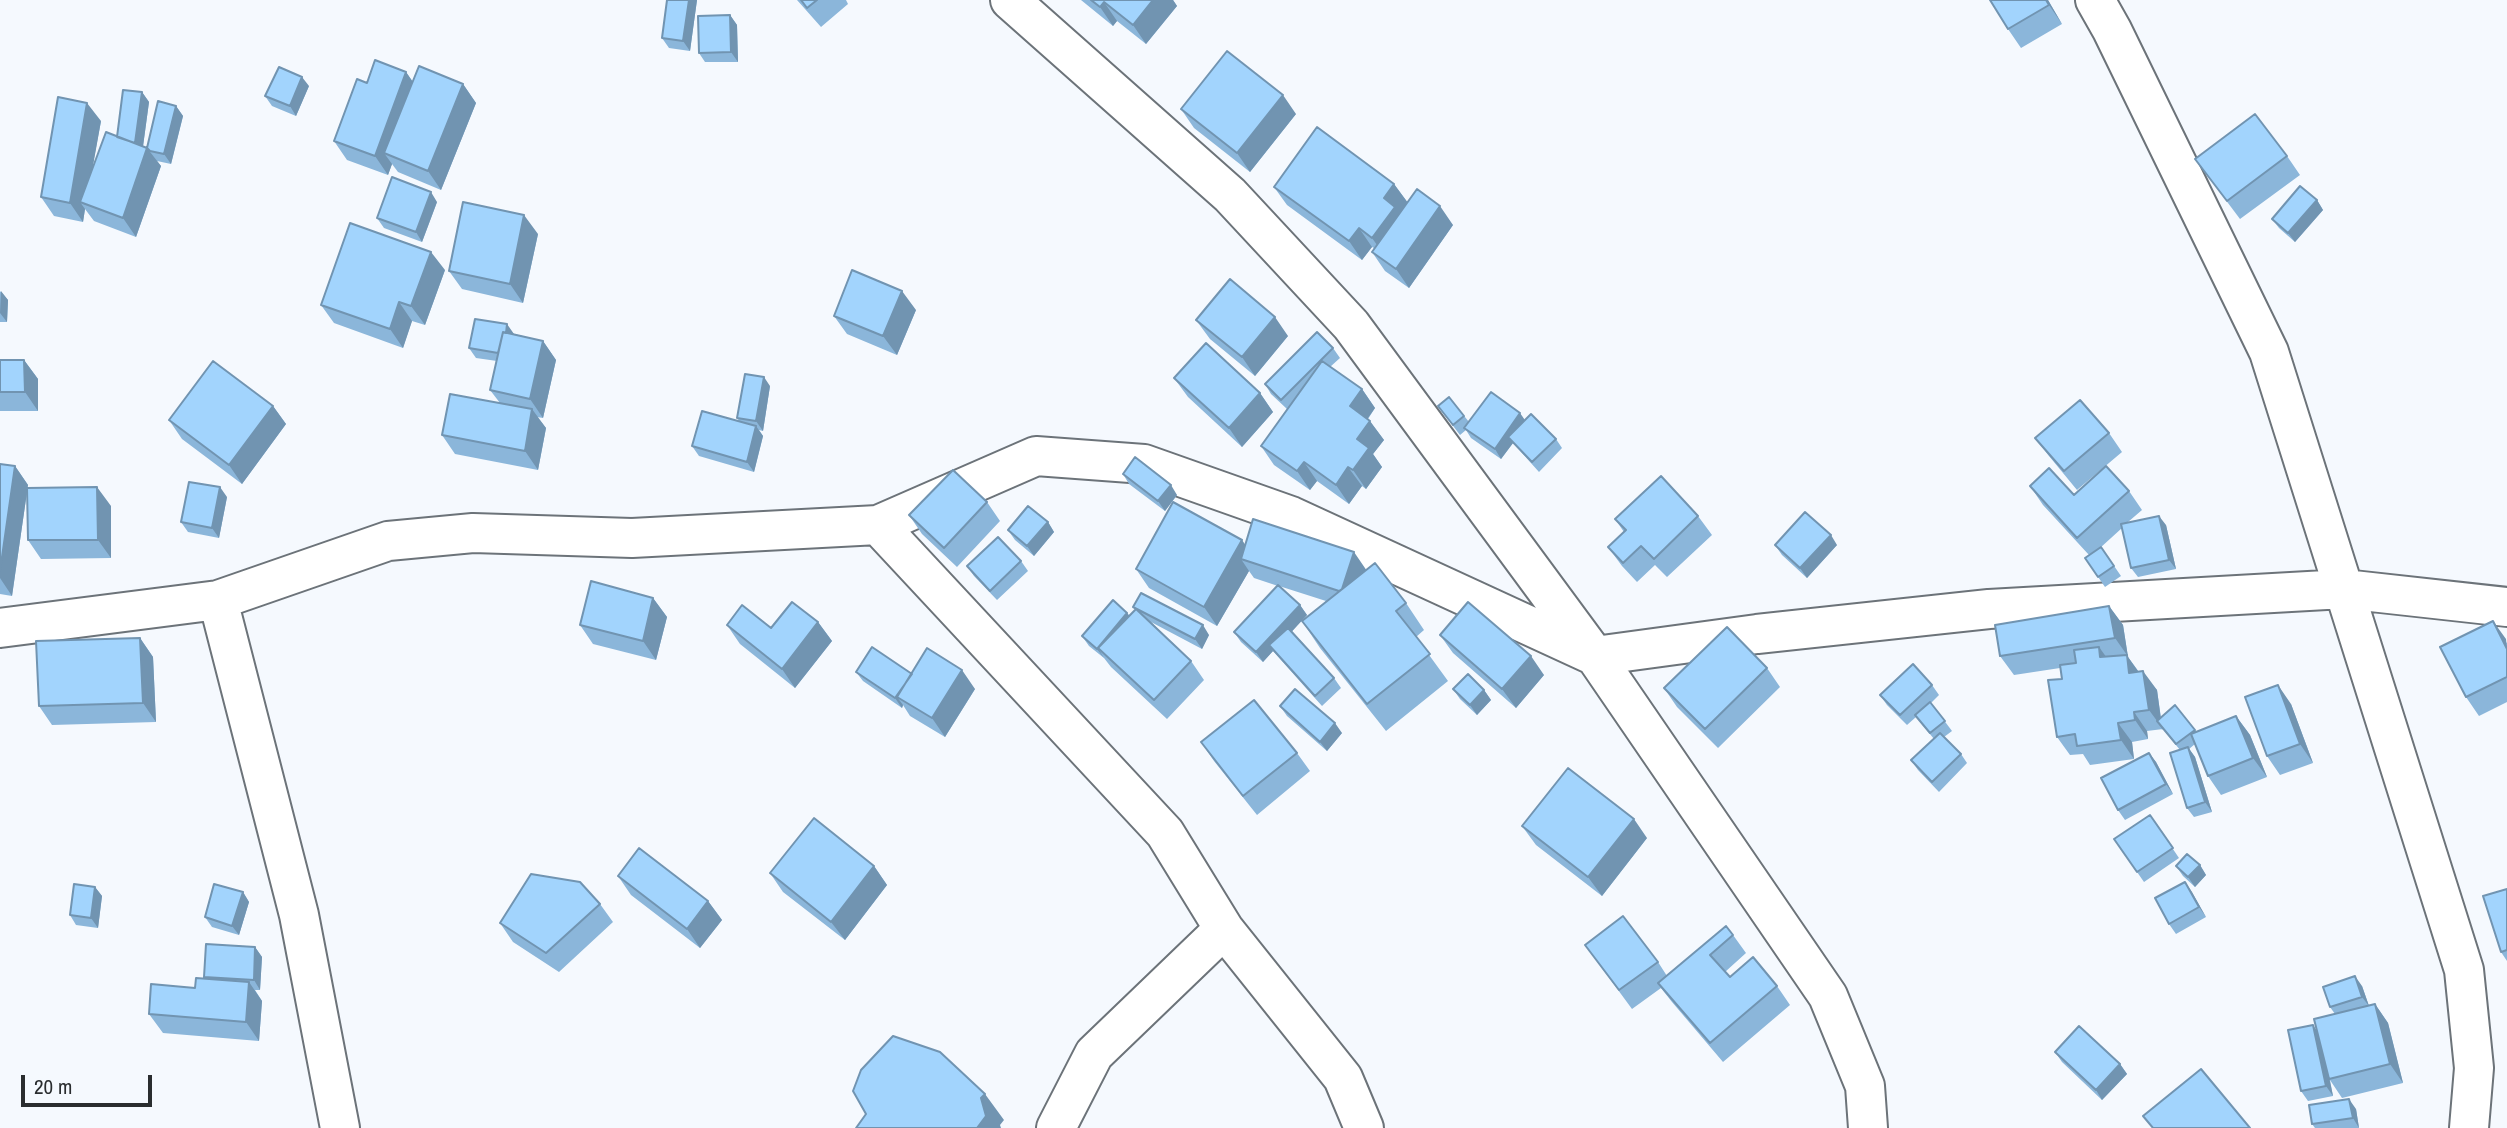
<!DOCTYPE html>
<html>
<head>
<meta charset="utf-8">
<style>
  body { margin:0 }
  #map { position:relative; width:2507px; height:1128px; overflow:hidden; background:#f5f9fe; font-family:"Archivo Narrow",sans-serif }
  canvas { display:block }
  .scale { position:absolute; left:21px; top:1075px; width:131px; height:32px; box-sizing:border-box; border:4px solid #2a2d2f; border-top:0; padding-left:9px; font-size:21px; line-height:24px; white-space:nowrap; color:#2a2d2f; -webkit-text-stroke:5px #f5f9fe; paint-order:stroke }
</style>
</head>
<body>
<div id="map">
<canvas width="2507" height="1128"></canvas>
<div class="scale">20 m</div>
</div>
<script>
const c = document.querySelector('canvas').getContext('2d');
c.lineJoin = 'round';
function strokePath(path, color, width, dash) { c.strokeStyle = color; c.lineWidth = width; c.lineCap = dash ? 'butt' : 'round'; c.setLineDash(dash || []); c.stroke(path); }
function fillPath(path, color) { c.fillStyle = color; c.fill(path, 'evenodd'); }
const street = new Path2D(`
  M1010,0L1230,195L1351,325L1595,656L1828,996L1865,1086L1868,1128
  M2095,0L2112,30L2269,352L2464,970L2474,1068L2469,1128
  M878,525L1165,833L1224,929L1343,1078L1364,1128
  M218,600L299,915L340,1128
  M0,628L218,600L388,541L473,533L632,538L878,525L1036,456L1144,464L1291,516L1595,656L1757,634L1989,609L2344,589L2507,607
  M1056,1128L1094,1054L1224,929`);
strokePath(street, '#6c7379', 42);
strokePath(street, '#fff', 38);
fillPath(new Path2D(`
  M667,0H697L690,51L669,48L662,38Z
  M797,0H846L848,4L821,27Z
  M1081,0H1173L1177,6L1146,44L1117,21L1113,26Z
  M1990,0H2048L2062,24L2021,48L2008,29Z
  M730,15L737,25L738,62H705L699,53Z
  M406,72L413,82L463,84L476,103L441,190L398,172L392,164L388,175L347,160L334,141L367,83Z
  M309,86L296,116L272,106L265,96Z
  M142,92L149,102L143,146L147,148L176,106L183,116L171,164L157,161L161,166L136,237L94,221L85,209L83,222L54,216L41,197L101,121L92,169L117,137Z
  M1181,109L1296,114L1250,172L1194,128Z
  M2287,156L2300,175L2240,219L2195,159Z
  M1394,184L1408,203L1453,225L1409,288L1385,271L1372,252L1374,248L1372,247L1362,260L1287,205L1274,187Z
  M2317,200L2323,210L2295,242L2279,228L2272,219Z
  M437,202L422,242L384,228L377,218Z
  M538,234L523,303L462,289L449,271Z
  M445,270L425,325L412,321L403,348L334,323L321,305Z
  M0,291L8,300L7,322H0Z
  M916,310L897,355L847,334L834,316Z
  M1196,320L1288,336L1255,376L1210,339Z
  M514,334L543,341L556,360L543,418L537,417L546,428L538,470L455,454L442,435L500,403L490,390L497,361L476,358L469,348Z
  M1333,348L1340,358L1330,367L1362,389L1375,408L1368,419L1384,440L1373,454L1382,467L1366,489L1362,486L1349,504L1317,481L1310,490L1274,465L1261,446L1287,409L1271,394L1265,384Z
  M0,360H24L38,379V411H0Z
  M1174,378L1260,393L1273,412L1242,447L1188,397Z
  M770,386L763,431L759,430L763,436L754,472L699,456L692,446L740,422L737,418Z
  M1449,397L1469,422L1525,420L1556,439L1562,448L1539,472L1513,443L1501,459L1471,438L1466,430L1460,435L1438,406Z
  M273,406L286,424L242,484L182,439L169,420Z
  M2109,433L2122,452L2077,490L2049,456L2035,438Z
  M0,464L15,466L28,485L27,488L111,506V558L41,559L28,540L27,492L12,596L0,594Z
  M1123,474L1177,495L1165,511L1129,484Z
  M2030,486L2074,495L2129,491L2142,510L2128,522L2166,525L2176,569L2138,577L2131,568L2122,528L2100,548L2101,547L2121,576L2105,587L2085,558L2089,555L2043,505Z
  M227,497L219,538L188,532L181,522Z
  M987,502L1000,521L957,567L922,534L909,515Z
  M1698,516L1712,535L1667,577L1655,565L1637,582L1622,566L1608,547L1624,532L1615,519Z
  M1048,522L1054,532L1034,556L1015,540L1008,530Z
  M1245,545L1366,570L1406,603L1424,630L1416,637L1448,681L1386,731L1320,648L1302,621L1326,601L1279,586L1300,605L1307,615L1292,631L1334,678L1341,688L1322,706L1273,651L1263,662L1241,642L1234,632L1278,586L1254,578L1249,571L1217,626L1149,588L1136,569Z
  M1775,545H1837L1807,578L1782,555Z
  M1021,561L1028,571L997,600L974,576L967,566Z
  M653,598L667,617L656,660L593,644L580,625Z
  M2109,606L2123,625L2128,657L2139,672L2157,690L2161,718L2175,705L2196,732L2236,716L2250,735L2267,777L2221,795L2208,776L2195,744L2189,749L2195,757L2212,812L2194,817L2187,808L2180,750L2162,728L2163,729L2147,731L2148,739L2132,742L2134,759L2090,765L2083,754L2070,755L2057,737L2062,679L2060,668L2014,675L2000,656Z
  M1133,607L1209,635L1202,649L1151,622L1191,661L1204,680L1167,719L1111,667L1104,658L1089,646L1082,636L1127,613L1130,616L1135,610Z
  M818,622L832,641L795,688L740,644L727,625L771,628Z
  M1440,635L1544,675L1516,708L1453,653Z
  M140,638L153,657L156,722L52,725L39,706Z
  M2507,642V702L2479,716L2466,697Z
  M1767,668L1780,687L1718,748L1677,707L1664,688Z
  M856,672L911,674L975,689L945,737L910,716L903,705L902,708L863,681Z
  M1932,685L1939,695L1931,703L1952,731L1944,737L1961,754L1967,763L1939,792L1918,770L1911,760L1934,739L1916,717L1907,725L1887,705L1880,695Z
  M1453,689L1484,690L1491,700L1477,715L1460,699Z
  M2291,704L2313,763L2280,775L2267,756Z
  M1280,706L1342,733L1327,751L1287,716Z
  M1201,742L1297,753L1310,771L1257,815L1214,761Z
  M2149,753L2156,762L2173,794L2125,820L2118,810Z
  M2150,815L2179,858L2144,882L2114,839Z
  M1522,826L1647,838L1602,896L1536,845Z
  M2200,865L2206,875L2195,887L2183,876L2176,866Z
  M874,866L887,885L845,940L783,892L770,873Z
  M618,876L708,901L722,920L700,948L631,895Z
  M2185,882L2206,917L2176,934L2169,924Z
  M95,887L102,896L98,928L76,925L70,915Z
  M2507,889V961L2501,952Z
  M243,892L249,902L239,935L212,927L205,917Z
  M600,904L613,922L559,972L513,942L500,923Z
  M1733,935L1746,953L1725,972L1730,977L1777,986L1790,1005L1723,1062L1672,1002L1661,988L1632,1009L1585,945L1658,962L1667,976Z
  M255,947L262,957L260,990H255L262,1001L259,1041L163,1033L149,1014L195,988L205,979L204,977Z
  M2362,986L2369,1006L2375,1004L2388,1023L2403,1083L2342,1098L2330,1080L2333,1096L2308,1101L2301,1091L2316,1029L2335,1014L2330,1007Z
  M2055,1052L2120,1064L2127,1074L2102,1100L2062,1062Z
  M2356,1109L2359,1128H2315L2312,1124Z`), '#8bb6da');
fillPath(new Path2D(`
  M689,0H697L690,51L683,41Z
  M1153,0H1173L1177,6L1146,44L1133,25Z
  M2046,0H2048L2062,24L2049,5Z
  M1104,2L1117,21L1113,26L1100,7Z
  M730,15L737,25L738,62L731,52Z
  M406,72L419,91L384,153L392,164L388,175L375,156Z
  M302,77L309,86L296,116L290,106Z
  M463,84L476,103L441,190L428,171Z
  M142,92L149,102L142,154L135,144Z
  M1283,95L1296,114L1250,172L1237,153Z
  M87,103L101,121L86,205L80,202L85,209L83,222L70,203Z
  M176,106L183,116L171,164L164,154Z
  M147,148L161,166L136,237L123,218Z
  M1394,184L1408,203L1385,256L1372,238L1384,198Z
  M431,192L437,202L422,242L416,232Z
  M2317,200L2323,210L2295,242L2288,233Z
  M1440,206L1453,225L1409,288L1396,269Z
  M524,215L538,234L523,303L510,284Z
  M1359,228L1372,247L1362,260L1349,241Z
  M431,252L445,270L425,325L411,306Z
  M1,291L8,300L7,322L0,313Z
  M902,291L916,310L897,355L883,336Z
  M399,302L412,321L403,348L390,329Z
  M1275,317L1288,336L1255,376L1242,357Z
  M507,324L514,334L509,364L502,354Z
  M543,341L556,360L543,418L530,399Z
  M24,360L38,379V411L25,392Z
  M764,377L770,386L763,431L756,421Z
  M1362,389L1375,408L1363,425L1350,406Z
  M1260,393L1273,412L1242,447L1229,428Z
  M273,406L286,424L242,484L229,465Z
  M532,409L546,428L538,470L525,451Z
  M1520,413L1527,423L1508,437L1513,443L1501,459L1495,449Z
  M1370,421L1384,440L1373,454L1382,467L1366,489L1353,470L1357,439Z
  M756,426L763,436L754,472L747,462Z
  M1304,462L1317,481L1310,490L1297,471Z
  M15,466L28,485L12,596L0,578V571Z
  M1348,467L1362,486L1349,504L1336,485Z
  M1171,485L1177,495L1165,511L1158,501Z
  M97,487L111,506V558L98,540Z
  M220,487L227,497L219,538L212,528Z
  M2159,516L2166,525L2176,569L2169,560Z
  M1048,522L1054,532L1034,556L1027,546Z
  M1831,535L1837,545L1807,578L1800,568Z
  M1242,540L1255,559H1241L1249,571L1217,626L1204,607Z
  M1354,552L1367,571L1341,592Z
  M653,598L667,617L656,660L643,641Z
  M1300,605L1307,615L1274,651L1269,645L1273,651L1263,662L1256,652Z
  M2109,606L2123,625L2128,657L2140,674L2129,673L2127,655L2115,638Z
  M1127,613L1134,622L1098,648L1104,658L1097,649Z
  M2493,621L2506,639L2507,649Z
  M818,622L832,641L795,688L782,669Z
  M1203,625L1209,635L1202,649L1195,639Z
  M140,638L153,657L156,722L143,703Z
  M2099,647L2112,665L2100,657Z
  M1531,656L1544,675L1516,708L1502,689Z
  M962,670L975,689L945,737L932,718Z
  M2143,671L2157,690L2162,727L2157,721L2163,729L2149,710Z
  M912,674L897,697L903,705L902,708L895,698Z
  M2278,685L2291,704L2313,763L2300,744Z
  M1484,690L1491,700L1477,715L1470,705Z
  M2134,712L2147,731L2148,739L2135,720Z
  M2236,716L2250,735L2267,777L2253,758Z
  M1335,723L1342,733L1327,751L1320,742Z
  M2118,723L2132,742L2134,759L2121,740Z
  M2188,747L2195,757L2212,812L2205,802Z
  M2149,753L2156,762L2173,794L2166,784Z
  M1634,819L1647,838L1602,896L1588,877Z
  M2200,865L2206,875L2195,887L2188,877Z
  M874,866L887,885L845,940L831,922Z
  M2185,882L2192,892L2206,917L2199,907Z
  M95,887L102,896L98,928L91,918Z
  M243,892L249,902L239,935L232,926Z
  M708,901L722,920L700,948L687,929Z
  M255,947L262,957L260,990L254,980Z
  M2355,976L2362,986L2369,1006L2362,997Z
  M249,982L262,1001L259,1041L246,1022Z
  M2375,1004L2388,1023L2403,1083L2390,1064Z
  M2313,1025L2320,1035L2333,1096L2326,1086Z
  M2120,1064L2127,1074L2102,1100L2096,1090Z
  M985,1094L1004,1120L1000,1125L1001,1128H977L981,1098Z
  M2349,1099L2356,1109L2359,1128L2353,1118Z`), '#7194b1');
const building = new Path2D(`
  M667,0H689L683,41L662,38Z
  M801,0H817L807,8Z
  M1091,0H1153L1133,25L1104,2L1100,7Z
  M1990,0H2046L2049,5L2008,29Z
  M730,15L731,52L699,53L698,16Z
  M1227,51L1283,95L1237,153L1181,109Z
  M375,60L406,72L375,156L334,141L357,79L367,83Z
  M419,66L463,84L428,171L384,153Z
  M279,67L302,77L290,106L265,96Z
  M123,90L142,92L135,143L117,137Z
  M58,97L87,103L70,203L41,197Z
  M158,101L176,106L164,154L150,151L147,148Z
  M2255,114L2287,156L2227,201L2195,159Z
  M1317,127L1394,184L1384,198L1395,207L1372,238L1359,228L1349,241L1274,187Z
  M106,132L147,148L123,218L80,202Z
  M392,177L431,192L416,232L377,218Z
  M2300,186L2317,200L2288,233L2272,219Z
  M1417,189L1440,206L1396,269L1372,252Z
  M463,202L524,215L510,284L449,271Z
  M350,223L431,252L411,306L399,302L390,329L321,305Z
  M852,270L902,291L883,336L834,316Z
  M1230,279L1275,317L1242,357L1196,320Z
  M475,319L507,324L506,333L503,332L498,353L469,348Z
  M503,332L543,341L530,399L490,390Z
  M1317,332L1333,348L1281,400L1265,384Z
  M1206,343L1260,393L1229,428L1174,378Z
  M0,360H24L25,392H0Z
  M213,361L273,406L229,465L169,420Z
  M1322,361L1362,389L1350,406L1370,421L1357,439L1369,448L1353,470L1348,467L1336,485L1304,462L1297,471L1261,446Z
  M745,374L764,377L756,421L737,418Z
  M1491,392L1520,413L1495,449L1464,428Z
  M450,394L532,409L525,451L442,435Z
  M1449,397L1464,416L1453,425L1438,406Z
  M2080,400L2109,433L2064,471L2035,438Z
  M702,411L756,426L747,462L692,446Z
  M1531,414L1556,439L1532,462L1508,437Z
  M1135,457L1171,485L1158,501L1123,474Z
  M0,464L15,466L0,571Z
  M2106,466L2129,491L2077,538L2030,486L2049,468L2074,495Z
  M953,470L987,502L944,548L909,515Z
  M1661,476L1698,516L1654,559L1641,546L1623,563L1608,547L1626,530L1615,519Z
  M189,482L220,487L212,528L181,522Z
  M97,487L98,540H28L27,488Z
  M1173,502L1242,540L1204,607L1136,569Z
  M1028,506L1048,522L1027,546L1008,530Z
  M1805,512L1831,535L1800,568L1775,545Z
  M2159,516L2169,560L2131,568L2121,524Z
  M1253,519L1354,552L1342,589L1339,591L1241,559Z
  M998,537L1021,561L990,591L967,566Z
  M2101,547L2114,566L2098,577L2085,558Z
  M1375,563L1406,603L1396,611L1430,654L1367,704L1302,621Z
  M591,581L653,598L643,641L580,625Z
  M1278,585L1300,605L1256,652L1234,632Z
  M1141,593L1203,625L1195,639L1133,607Z
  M1113,600L1127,613L1097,649L1082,636Z
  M792,602L818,622L782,669L727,625L742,605L771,628Z
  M1468,602L1531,656L1502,689L1440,635Z
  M2109,606L2115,638L2000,656L1995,625Z
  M1136,609L1191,661L1154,700L1098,648Z
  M2493,621L2507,649V677L2466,697L2440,647Z
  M1727,627L1767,668L1705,729L1664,688Z
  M1288,628L1334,678L1315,696L1269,645Z
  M140,638L143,703L39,706L36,641Z
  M872,647L912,674L895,698L856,672Z
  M2099,647L2100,657L2127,655L2129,673L2143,671L2149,710L2134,712L2135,720L2118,723L2121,740L2077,746L2075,734L2057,737L2048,680L2062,679L2060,665L2076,663L2074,650Z
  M927,648L962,670L932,718L897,697Z
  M1913,664L1932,685L1900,715L1880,695Z
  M1468,674L1484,690L1470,705L1453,689Z
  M2278,685L2300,744L2267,756L2245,697Z
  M1295,689L1335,723L1320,742L1280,706Z
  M1254,700L1297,753L1243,796L1201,742Z
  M1930,702L1945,721L1930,733L1915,715Z
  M2175,705L2195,730L2176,744L2157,721Z
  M2236,716L2253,758L2208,776L2191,734Z
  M1940,733L1961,754L1932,782L1911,760Z
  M2188,747L2205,802L2187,808L2170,753Z
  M2149,753L2166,784L2118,810L2101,778Z
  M1568,768L1634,819L1588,877L1522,826Z
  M2150,815L2173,848L2137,872L2114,839Z
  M814,818L874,866L831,922L770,873Z
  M639,848L708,901L687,929L618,876Z
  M2187,854L2200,865L2188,877L2176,866Z
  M531,874L580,882L600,904L546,953L500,923Z
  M2185,882L2199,907L2169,924L2155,898Z
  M74,884L95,887L91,918L70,915Z
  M214,884L243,892L232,926L205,917Z
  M2507,889V950L2501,952L2483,896Z
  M1623,916L1658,962L1619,990L1585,945Z
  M1726,926L1733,935L1710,955L1730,977L1753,957L1777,986L1710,1043L1658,983Z
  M206,944L255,947L254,980L204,977Z
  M2355,976L2362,997L2330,1007L2323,987Z
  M196,978L249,982L246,1022L149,1014L151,984L195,988Z
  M2375,1004L2390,1064L2329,1079L2314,1019Z
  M2313,1025L2326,1086L2301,1091L2288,1030Z
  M2079,1026L2120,1064L2096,1090L2055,1052Z
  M893,1036L940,1052L985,1094L981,1098L986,1116L977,1128H856L866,1114L853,1091L861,1070Z
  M2201,1069L2250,1128H2153L2143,1116Z
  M2349,1099L2353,1118L2312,1124L2309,1105Z`);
fillPath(building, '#a2d4fd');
strokePath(building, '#7194b1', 2);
</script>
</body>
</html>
